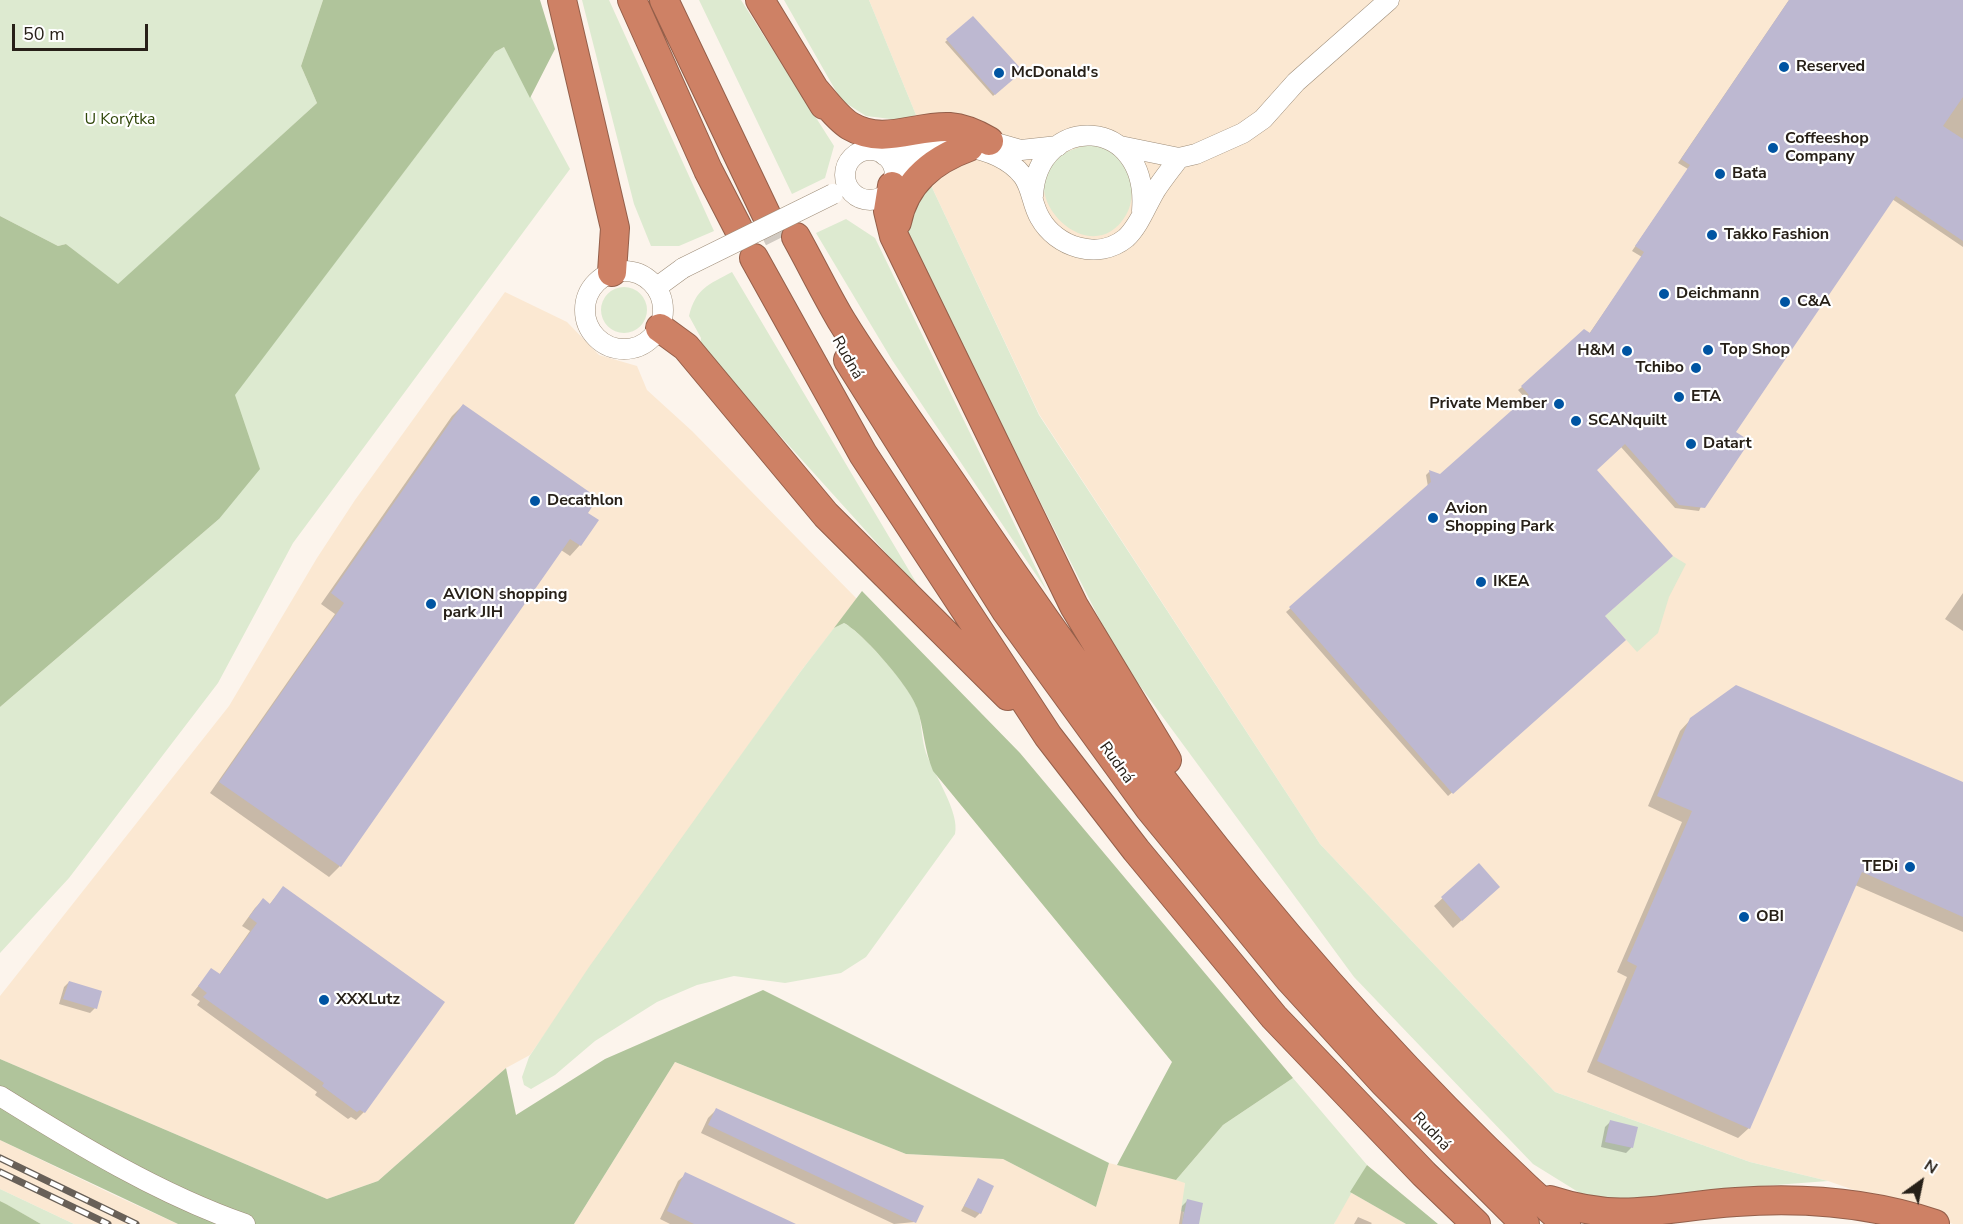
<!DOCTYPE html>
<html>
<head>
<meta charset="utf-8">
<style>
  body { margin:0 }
  #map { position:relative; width:1963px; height:1224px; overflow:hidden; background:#fcf4ec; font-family:"Nunito Sans",sans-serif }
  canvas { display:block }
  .north { position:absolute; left:1891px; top:1152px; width:60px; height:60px; -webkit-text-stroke:4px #fff; paint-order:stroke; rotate:33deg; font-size:16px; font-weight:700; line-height:24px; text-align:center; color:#272018 }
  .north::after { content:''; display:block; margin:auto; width:21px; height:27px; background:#272018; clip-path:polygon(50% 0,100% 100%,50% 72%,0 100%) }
  .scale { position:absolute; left:12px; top:24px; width:136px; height:27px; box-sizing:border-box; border:3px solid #272018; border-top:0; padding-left:8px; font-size:18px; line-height:21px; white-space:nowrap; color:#272018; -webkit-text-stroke:4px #fff; paint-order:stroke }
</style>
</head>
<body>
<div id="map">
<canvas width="1963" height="1224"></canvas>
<div class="north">N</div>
<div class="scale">50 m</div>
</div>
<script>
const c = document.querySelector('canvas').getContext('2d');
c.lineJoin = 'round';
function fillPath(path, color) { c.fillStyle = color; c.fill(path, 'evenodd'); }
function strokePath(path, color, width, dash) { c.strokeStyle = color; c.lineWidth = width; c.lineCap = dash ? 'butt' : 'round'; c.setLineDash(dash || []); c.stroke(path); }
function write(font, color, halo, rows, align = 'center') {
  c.font = font + ' "Nunito Sans",sans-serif'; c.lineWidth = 4.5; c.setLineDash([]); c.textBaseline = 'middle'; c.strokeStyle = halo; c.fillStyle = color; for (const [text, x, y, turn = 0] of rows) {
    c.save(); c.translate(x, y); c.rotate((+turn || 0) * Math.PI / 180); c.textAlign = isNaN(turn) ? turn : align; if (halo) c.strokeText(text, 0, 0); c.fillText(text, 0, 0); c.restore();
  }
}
fillPath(new Path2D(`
  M869,0H1963V1224H1953L1828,1181L1750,1162L1555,1092L1320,844L1039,414L928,179L916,115Z
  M505,292L567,322L599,355L637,366L647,390L692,431L857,599L801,671L530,1055L506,1068L378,1181L327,1199L0,1059V996L229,706L317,558L355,500Z
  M675,1062L906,1154L1003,1159L1096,1207L1109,1163L1185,1182L1182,1224H574Z
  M0,1140L114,1195L178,1224H74L0,1189Z
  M1350,1192L1406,1224H1334Z`), '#fbe8d2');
fillPath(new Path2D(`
  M0,0H323L301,66L317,103L118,285L66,244L58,246L0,216Z
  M582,0H609L714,231L679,246H651L634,204Z
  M699,0H741L834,146L825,178L792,194Z
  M784,0H869L916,115L899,120L866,116L841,100Z
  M504,47L570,169L293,543L218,683L69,878L0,953V707L219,519L234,395L495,52Z
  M1095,144C1101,146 1110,149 1115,153C1132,167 1137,197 1126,215C1085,285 982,160 1095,144Z
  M928,179L1039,415L1320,844L1555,1092L1750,1162L1828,1181L1709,1190L1636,1205L1583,1195L1533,1164L1354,977L1118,656L910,243L906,220Z
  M846,219L875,238L1047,591L892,360L816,233Z
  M732,272L923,594L700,347L701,338L689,316C696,288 708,285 732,272Z
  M601 310a23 23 0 1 1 46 0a23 23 0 1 1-46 0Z
  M1673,556L1686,564L1669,597L1658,633L1637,652L1605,616Z
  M844,623C864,634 909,686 917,707C922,721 921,738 926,753C934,775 960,812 955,834L866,957L841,973L785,983L734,976L697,985L657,1002L595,1041L555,1075L531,1089L524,1085L522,1077L529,1057L589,967L801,671L834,628Z
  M1293,1078L1367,1165L1334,1224H1182L1184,1212L1181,1211L1185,1183L1176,1180L1223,1125Z
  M0,1189L74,1224H41L0,1201Z`), '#ddead0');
fillPath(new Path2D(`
  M323,0H540L555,49L530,98L504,47L495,52L235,395L260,469L219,519L0,707V216L58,246L66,244L118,284L317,103L301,66Z
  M862,591L1020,753L1293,1078L1223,1125L1176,1180L1117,1165L1172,1062L933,771C924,750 924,728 917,708C910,687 863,633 844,623L834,628Z
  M763,990L1109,1163L1096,1207L1003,1159L906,1154L675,1062L574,1224H178L0,1140V1059L327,1199L378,1181L506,1068L516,1115L605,1059Z
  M1367,1165L1438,1224H1406L1350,1192Z
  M0,1201L6,1204L41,1224H0Z`), '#b0c49b');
fillPath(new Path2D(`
  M1789,0H1963V247L1892,199L1734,433L1699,511L1675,508L1621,447L1595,470L1603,616L1624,640L1448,796L1286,612L1428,487L1426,475L1429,472L1440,476L1526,399L1518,390L1522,387L1589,334L1642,257L1632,251L1688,169L1678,163Z
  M973,18L1021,71L993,96L945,42Z
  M463,405L586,513L580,545L570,556L561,550L340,866L329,877L210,793L335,614L321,604L452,416Z
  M1963,593V631L1945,619Z
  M1691,719L1963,785V932L1855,885L1749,1128L1738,1138L1587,1072L1627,977L1617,972L1682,822L1648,806L1680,731Z
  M1479,865L1490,895L1453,928L1434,906Z
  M283,888L364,1112L356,1120L351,1117L348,1119L315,1095L317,1092L197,1005L200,1001L191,995L211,970L219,975L250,931L242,926L255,908L263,900L269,905Z
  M69,982L95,1008L90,1013L59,1004L64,987Z
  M716,1110L915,1222L894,1224L701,1133L708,1118Z
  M1610,1122L1636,1128L1631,1148L1626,1153L1601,1147L1605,1127Z
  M686,1174L793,1224H670L660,1219L678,1181Z
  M978,1180L980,1213L975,1218L961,1211Z
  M1187,1201L1198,1224H1179L1182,1206Z
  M1358,1217L1372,1223L1371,1224H1354Z`), '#0003');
fillPath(new Path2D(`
  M1789,0H1963V97L1943,126L1963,139V241L1896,196L1736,432L1750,441L1705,508L1679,505L1625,444L1597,470L1673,556L1605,616L1626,640L1453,794L1289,607L1431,482L1429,470L1440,474L1529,395L1521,386L1584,329L1590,333L1644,252L1635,246L1690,165L1681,159Z
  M973,16L1023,71L995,95L946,39Z
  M463,404L598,498L588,513L599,520L581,546L570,539L341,867L219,782L344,603L331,593Z
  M1736,685L1963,782V917L1862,872L1750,1129L1597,1061L1637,966L1627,961L1692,811L1657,796L1690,718Z
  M1479,863L1500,887L1462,921L1441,897Z
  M283,886L445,1002L365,1113L360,1110L357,1112L322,1086L324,1083L203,997L207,993L198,986L211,968L220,974L257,923L249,917L263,898L270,904Z
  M69,981L102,991L97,1009L63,999Z
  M716,1108L924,1206L916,1223L708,1125Z
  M1610,1120L1638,1127L1633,1148L1605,1142Z
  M685,1172L796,1224H694L667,1211Z
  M978,1178L994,1186L981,1214L964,1206Z
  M1187,1199L1203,1203L1199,1224H1182Z`), '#bdb8d1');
strokePath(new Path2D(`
  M766,214L781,244`), '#d1cac2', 28, [28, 14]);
const minor = new Path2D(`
  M986,140L1021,150L1058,146
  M1120,146L1179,158L1196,154L1243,133L1263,119L1296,82L1389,0
  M967,147C987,150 1010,159 1023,176C1032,188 1032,205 1040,218C1056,247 1098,261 1126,238C1139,226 1146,206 1155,191C1162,180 1171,169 1179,158
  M845 175a25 25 0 1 1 50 0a25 25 0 1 1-50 0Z
  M884,155L939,139
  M894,176L921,158L938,150
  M1033,196C1037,112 1150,114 1142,211
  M585 310a39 39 0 1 1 78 0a39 39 0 1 1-78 0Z
  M657,287L683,268
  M0,1096C77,1144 159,1194 245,1224`);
const highway = new Path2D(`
  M562,0L615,228L612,272
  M632,0L708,170L738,228
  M664,0L766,214
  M760,0L824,105
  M815,90C825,101 837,118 850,126C884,146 915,125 950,127C964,128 977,134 989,141
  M892,186L888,211L894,236L1074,606L1167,760
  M897,222C905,182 933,160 969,147
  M796,237C811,264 825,293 841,320C883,388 932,452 976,519C1147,773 1337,1018 1566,1224
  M754,258L863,454L1048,736L1136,850L1274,1017L1424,1174L1476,1224
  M660,328L686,347L826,515L1008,696
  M848,360L1006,611L1149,808L1290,980L1384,1083L1525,1224
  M1550,1200C1624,1224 1661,1207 1736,1202C1804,1197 1869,1202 1935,1224`);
strokePath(minor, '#9e8d79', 21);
strokePath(highway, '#945f4a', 30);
strokePath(minor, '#fff', 20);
strokePath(highway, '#ce8165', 28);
const rail = new Path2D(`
  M0,1158L136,1224
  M0,1172L108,1224`);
strokePath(rail, '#686058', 7);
strokePath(rail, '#fff', 4.5, [14]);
const minorBridge = new Path2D(`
  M683,268L833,194`);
strokePath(minorBridge, '#9e8d79', 21, []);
strokePath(minorBridge, '#fff', 20);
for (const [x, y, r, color] of [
  [1784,67,6,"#0054a2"],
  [999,73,6,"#0054a2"],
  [1773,148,6,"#0054a2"],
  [1720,174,6,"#0054a2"],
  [1712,235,6,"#0054a2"],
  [1664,294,6,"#0054a2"],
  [1785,302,6,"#0054a2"],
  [1708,350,6,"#0054a2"],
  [1627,351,6,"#0054a2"],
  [1696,368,6,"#0054a2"],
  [1679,397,6,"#0054a2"],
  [1559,404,6,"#0054a2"],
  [1576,421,6,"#0054a2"],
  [1691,444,6,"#0054a2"],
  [535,501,6,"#0054a2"],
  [1433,518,6,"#0054a2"],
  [1481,582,6,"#0054a2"],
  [431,604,6,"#0054a2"],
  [1910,867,6,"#0054a2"],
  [1744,917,6,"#0054a2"],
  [324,1000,6,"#0054a2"]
]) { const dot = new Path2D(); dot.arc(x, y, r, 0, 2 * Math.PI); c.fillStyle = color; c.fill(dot); strokePath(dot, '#fff', 2); }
write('bold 16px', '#272018', '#fff', [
  ["Reserved",1796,67],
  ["McDonald's",1011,73],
  ["Coffeeshop",1785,139],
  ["Company",1785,157],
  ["Baťa",1732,174],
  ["Takko Fashion",1724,235],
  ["Deichmann",1676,294],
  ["C&A",1797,302],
  ["Top Shop",1720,350],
  ["H&M",1615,351,"right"],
  ["Tchibo",1684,368,"right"],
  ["ETA",1691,397],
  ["Private Member",1547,404,"right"],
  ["SCANquilt",1588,421],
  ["Datart",1703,444],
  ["Decathlon",547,501],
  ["Avion",1445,509],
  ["Shopping Park",1445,527],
  ["IKEA",1493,582],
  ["AVION shopping",443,595],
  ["park JIH",443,613],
  ["TEDi",1898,867,"right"],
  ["OBI",1756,917],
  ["XXXLutz",336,1000]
], 'left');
write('16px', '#30470a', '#fff', [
  ["U Korýtka",120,120]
]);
write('16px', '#272018', '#fff', [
  ["Rudná",847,358,60],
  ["Rudná",1116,763,54],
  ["Rudná",1431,1132,46]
]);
</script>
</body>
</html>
